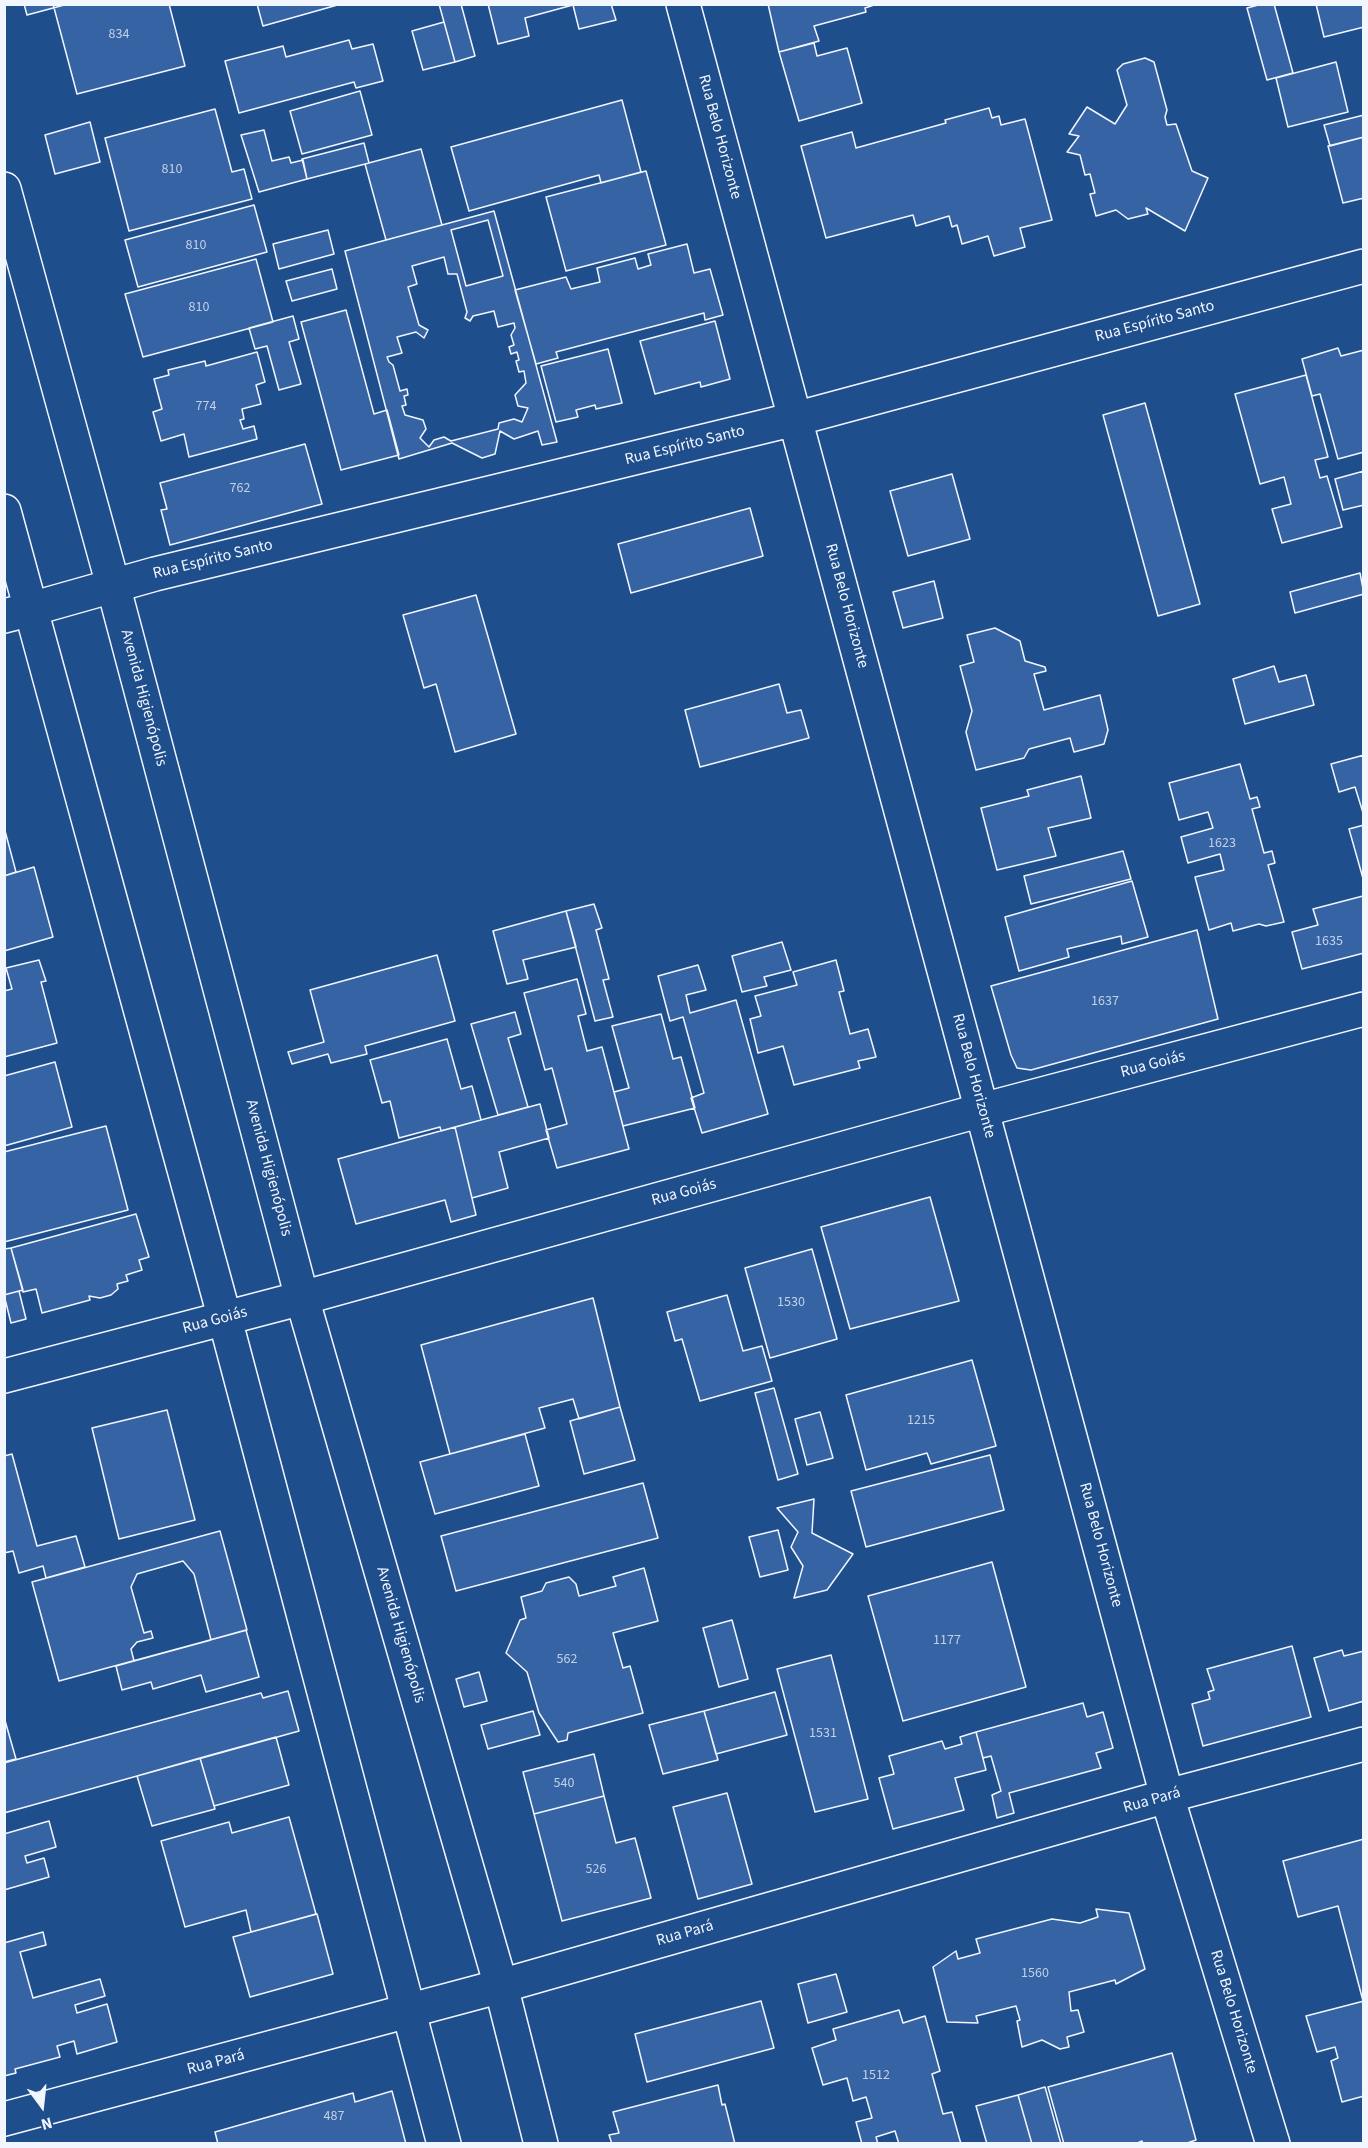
<!DOCTYPE html>
<html>
<head>
<meta charset="utf-8">
<style>
  body { margin:0 }
  #map { position:relative; width:1368px; height:2148px; overflow:hidden; background:#1f4e8c; font-family:"Source Sans 3",sans-serif }
  canvas { display:block }
  .frame { position:absolute; inset:0; border:6px solid #f2f6ff; pointer-events:none }
  .north { position:absolute; left:12px; top:2076px; width:60px; height:60px; -webkit-text-stroke:4px #1f4e8c; paint-order:stroke; rotate:165deg; font-size:16px; font-weight:700; line-height:24px; text-align:center; color:#f2f6ff }
  .north::after { content:''; display:block; margin:auto; width:21px; height:27px; background:#f2f6ff; clip-path:polygon(50% 0,100% 100%,50% 72%,0 100%) }
</style>
</head>
<body>
<div id="map">
<canvas width="1368" height="2148"></canvas>
<div class="frame"></div>
<div class="north">N</div>
</div>
<script>
const c = document.querySelector('canvas').getContext('2d');
c.lineJoin = 'round';
function fillPath(path, color) { c.fillStyle = color; c.fill(path, 'evenodd'); }
function strokePath(path, color, width, dash) { c.strokeStyle = color; c.lineWidth = width; c.lineCap = dash ? 'butt' : 'round'; c.setLineDash(dash || []); c.stroke(path); }
function write(font, color, halo, rows, align = 'center') {
  c.font = font + ' "Source Sans 3",sans-serif'; c.lineWidth = 4.5; c.setLineDash([]); c.textBaseline = 'middle'; c.strokeStyle = halo; c.fillStyle = color; for (const [text, x, y, turn = 0] of rows) {
    c.save(); c.translate(x, y); c.rotate((+turn || 0) * Math.PI / 180); c.textAlign = isNaN(turn) ? turn : align; if (halo) c.strokeText(text, 0, 0); c.fillText(text, 0, 0); c.restore();
  }
}
const building = new Path2D(`
  M24,4H68L27,15Z
  M53,4H169L185,66L77,94Z
  M257,4H341L263,26Z
  M439,4H461L475,56L455,62Z
  M488,4H611L616,20L579,29L573,5L525,18L529,36L498,44Z
  M768,4H877L865,8L866,12L814,26L819,41L779,52Z
  M1262,4H1274L1293,73L1267,80L1247,8Z
  M1316,4H1364V27L1324,37Z
  M444,22L455,62L423,70L412,31Z
  M349,40L352,49L373,44L383,81L356,88L354,82L239,113L225,61L283,46L286,57Z
  M814,43L817,56L847,48L862,103L799,121L779,52Z
  M1145,58L1154,62L1167,110L1165,117L1167,125L1176,124L1192,171L1208,178L1185,231L1146,208L1148,214L1128,219L1116,210L1096,216L1090,194L1095,193L1090,174L1085,175L1080,155L1067,152L1079,136L1069,134L1087,107L1115,124L1127,105L1117,70L1123,64Z
  M1336,62L1348,112L1288,127L1276,78Z
  M360,91L372,135L302,154L290,111Z
  M622,100L641,172L601,183L599,175L469,211L451,147Z
  M989,108L992,118L999,116L1001,125L1025,119L1052,220L1020,228L1025,247L994,256L988,236L962,244L957,225L952,227L949,216L916,226L913,215L826,238L801,146L852,132L856,148L946,123L945,120Z
  M215,109L232,172L244,169L252,199L129,231L105,138Z
  M1364,115V137L1330,146L1324,125Z
  M90,122L100,162L55,174L45,135Z
  M264,130L272,161L289,157L291,163L303,160L307,179L259,192L241,135Z
  M1364,137V198L1343,203L1328,146Z
  M364,143L369,163L307,179L302,159Z
  M421,149L442,225L386,240L365,164Z
  M646,171L666,245L566,271L546,197Z
  M254,205L267,252L138,287L125,240Z
  M494,211L557,442L542,445L538,431L514,439L500,431L495,454L482,458L452,443L399,459L345,251Z
  M488,220L503,276L466,286L451,230Z
  M328,230L334,254L279,269L273,244Z
  M687,244L694,273L710,269L723,315L705,320L704,313L556,352L558,358L536,364L515,290L566,277L571,289L600,282L597,268L635,258L638,269L651,265L648,254Z
  M444,257L448,274H457L467,312L465,318L470,321L473,316L494,311L498,327L514,323L515,328L511,335L514,345L509,347L511,354L517,352L519,360L516,361L519,372L524,371L526,383L515,395L518,406L528,408L522,422L514,419L499,423L498,429L451,441L444,437L434,440L429,447L420,438L426,429L423,420L405,415L402,406L406,405L404,396L408,395L407,389L400,391L393,365L389,362L387,357L402,353L397,337L416,332L424,338L428,330L419,325L408,287L417,284L412,266Z
  M256,259L273,322L143,357L125,294Z
  M332,269L337,289L292,301L286,281Z
  M346,310L374,414L387,410L399,455L341,470L301,322Z
  M293,316L299,339L289,342L301,384L279,390L267,346L255,349L249,328Z
  M715,321L730,379L701,387L700,382L655,394L640,341Z
  M1338,348L1341,356L1364,350V452L1338,459L1320,394L1312,396L1302,359Z
  M608,349L622,403L596,409L595,405L576,410L578,417L556,422L541,366Z
  M257,352L265,382L256,385L261,404L242,409L244,419L240,420L243,429L254,426L257,439L189,457L184,434L161,441L153,412L162,409L154,379L169,375L168,370L205,361L206,366Z
  M1306,375L1328,457L1315,460L1320,478L1327,476L1342,527L1282,543L1272,509L1291,504L1284,477L1260,484L1235,394Z
  M1145,403L1200,604L1158,616L1103,415Z
  M305,444L322,504L170,545L161,510L167,509L160,483Z
  M1364,471V505L1343,510L1335,479Z
  M952,474L970,539L908,556L890,491Z
  M750,508L763,556L631,593L618,544Z
  M1360,573L1364,594L1295,613L1290,592Z
  M934,581L943,618L903,628L893,592Z
  M476,595L516,734L455,752L436,684L424,688L403,615Z
  M995,628L1020,641L1025,661L1045,667L1046,671L1034,674L1044,710L1100,695L1108,730L1104,744L1074,752L1070,738L1029,749L1024,758L976,770L966,732L972,711L960,666L974,662L967,635Z
  M1274,666L1279,682L1306,675L1314,705L1245,724L1233,679Z
  M779,684L787,713L801,710L809,738L700,767L685,710Z
  M1364,755V816L1355,787L1339,792L1331,764Z
  M1240,764L1250,799L1257,797L1260,807L1252,809L1264,853L1272,851L1275,863L1268,865L1284,922L1266,926L1259,924L1233,931L1231,923L1209,930L1195,877L1224,870L1220,854L1188,863L1181,837L1213,828L1208,812L1179,820L1169,783Z
  M1081,776L1091,818L1048,828L1056,856L997,870L981,808L1029,796L1027,790Z
  M1364,825V882L1349,829Z
  M4,827L16,872L4,876Z
  M1123,851L1131,879L1031,904L1024,876Z
  M34,867L53,937L4,951V876Z
  M1132,881L1148,937L1122,944L1121,936L1067,949L1069,957L1019,971L1005,917Z
  M1363,896L1364,953L1302,969L1292,932L1318,925L1313,909Z
  M594,904L602,928L596,930L609,979L603,980L613,1017L595,1021L566,911Z
  M566,911L576,947L523,960L528,979L507,984L493,931Z
  M1197,930L1218,1019L1031,1070L1017,1068L1011,1055L991,986Z
  M782,942L791,970L764,977L767,986L742,992L732,956Z
  M437,955L455,1021L365,1046L367,1054L331,1063L328,1054L292,1064L288,1052L324,1042L310,990Z
  M39,960L46,981L41,982L57,1043L4,1057V991L12,989L6,968Z
  M836,960L844,991L839,992L850,1034L868,1029L876,1057L858,1061L860,1068L794,1085L783,1046L758,1053L750,1019L761,1016L755,996L797,985L793,972Z
  M698,965L706,990L686,995L690,1013L736,1000L768,1114L702,1133L691,1098L704,1093L683,1017L670,1021L658,976Z
  M577,979L586,1014L578,1016L587,1051L602,1047L629,1149L557,1168L546,1130L567,1124L552,1068L545,1070L524,993Z
  M515,1012L521,1034L508,1038L528,1107L498,1115L471,1024Z
  M661,1014L673,1059L681,1057L695,1108L623,1126L614,1092L629,1088L612,1026Z
  M447,1039L461,1089L472,1086L481,1120L441,1131L440,1127L399,1138L390,1101L382,1103L370,1060Z
  M55,1062L72,1127L4,1146V1076Z
  M540,1104L549,1138L499,1152L508,1188L472,1198L455,1127Z
  M106,1126L128,1210L4,1242V1152Z
  M455,1127L476,1215L451,1222L445,1200L356,1224L338,1159Z
  M930,1197L959,1301L850,1329L821,1227Z
  M136,1214L149,1257L139,1260L142,1270L126,1275L128,1281L117,1284L118,1289L111,1295L100,1298L89,1296L90,1300L42,1313L36,1289L23,1292L11,1248Z
  M11,1248L23,1290L4,1295V1249Z
  M812,1249L837,1339L770,1358L745,1268Z
  M19,1291L26,1319L11,1323L4,1295Z
  M727,1295L743,1351L762,1346L772,1381L700,1401L682,1339L675,1341L667,1312Z
  M593,1298L620,1407L579,1419L573,1399L539,1408L545,1428L450,1454L421,1345Z
  M972,1360L996,1446L931,1464L927,1453L866,1470L846,1395Z
  M774,1388L798,1474L778,1480L755,1393Z
  M620,1407L635,1460L584,1474L570,1421Z
  M167,1410L195,1520L119,1539L92,1428Z
  M820,1412L833,1458L807,1465L795,1419Z
  M525,1434L539,1486L435,1514L420,1462Z
  M12,1454L37,1546L76,1536L85,1567L46,1578L43,1566L19,1573L13,1551L4,1553V1456Z
  M990,1455L1004,1510L866,1547L851,1491Z
  M643,1483L658,1538L456,1591L441,1536Z
  M814,1499L812,1533L853,1554L827,1590L794,1598L803,1566L791,1547L798,1532L777,1508Z
  M778,1530L788,1570L760,1577L749,1537Z
  M220,1531L247,1630L59,1681L32,1582Z
  M183,1561L194,1574L211,1640L134,1661L131,1649L137,1642L153,1638L151,1631L144,1633L131,1587L137,1574Z
  M992,1562L1026,1687L903,1721L868,1596Z
  M644,1568L658,1621L613,1633L623,1668L630,1666L643,1713L568,1733L567,1740L558,1742L539,1713L527,1672L506,1653L520,1620L526,1618L521,1597L542,1591L546,1583L569,1577L576,1584L579,1596L616,1586L613,1577Z
  M732,1620L748,1679L719,1687L703,1628Z
  M246,1630L259,1677L206,1692L201,1675L153,1689L151,1682L122,1690L116,1666Z
  M1292,1646L1311,1717L1203,1746L1192,1704L1210,1699L1208,1692L1214,1690L1207,1669Z
  M1342,1650L1344,1656L1364,1651V1701L1329,1711L1314,1658Z
  M831,1655L868,1799L815,1812L777,1669Z
  M479,1672L487,1701L464,1707L456,1679Z
  M288,1691L299,1731L4,1813V1763L261,1693L263,1698Z
  M775,1692L787,1735L716,1754L704,1711Z
  M1083,1703L1087,1717L1103,1712L1113,1748L1096,1753L1101,1768L1009,1793L1014,1813L997,1818L992,1795L1001,1791L991,1756L983,1758L976,1732Z
  M533,1711L540,1735L488,1749L481,1725Z
  M704,1711L718,1760L663,1774L649,1725Z
  M4,1717L16,1759L4,1762Z
  M976,1732L986,1770L955,1778L964,1810L893,1829L879,1778L894,1774L889,1756L942,1741L945,1749L962,1744L960,1737Z
  M276,1737L289,1785L214,1806L200,1758Z
  M594,1754L604,1796L534,1814L523,1772Z
  M200,1758L215,1809L152,1826L137,1776Z
  M727,1793L752,1884L698,1899L673,1807Z
  M604,1796L616,1843L635,1838L651,1898L562,1921L534,1814Z
  M289,1817L316,1914L251,1932L246,1910L185,1927L161,1841L229,1822L232,1833Z
  M49,1821L56,1847L25,1856L27,1863L44,1858L49,1877L4,1890V1834Z
  M1364,1839V2001H1363L1338,1906L1298,1917L1283,1861Z
  M1096,1909L1129,1913L1145,1969L1116,1984L1115,1980L1069,1992L1071,2011L1078,2010L1084,2032L1067,2037L1069,2047L1060,2049L1042,2040L1022,2047L1017,2021L1020,2020L1016,2006L976,2016L978,2023L947,2022L933,1967L956,1951L958,1959L980,1953L976,1939L1052,1919L1080,1923L1098,1917Z
  M317,1914L333,1974L250,1997L233,1937Z
  M43,1932L46,1945L20,1952L33,1998L100,1979L105,1996L75,2005L77,2013L107,2004L117,2042L77,2054L74,2041L57,2046L60,2057L15,2069L16,2073L4,2076V1943Z
  M836,1974L847,2012L808,2023L798,1984Z
  M761,2001L774,2048L647,2082L635,2034Z
  M1364,2001V2096L1342,2102L1331,2061L1338,2058L1335,2047L1317,2052L1306,2016Z
  M899,2010L903,2023L925,2016L940,2071L932,2074L943,2114L952,2112L961,2144H862L856,2122L872,2118L866,2097L853,2101L847,2078L823,2085L812,2048L836,2040L833,2029Z
  M1172,2053L1196,2140L1184,2144H1143L1142,2141L1135,2144H1064L1048,2087Z
  M718,2085L722,2105L725,2104L735,2144H612L609,2135L619,2133L613,2112Z
  M1045,2087L1061,2144H1032L1018,2095Z
  M392,2091L406,2144H218L215,2132L353,2093L355,2102Z
  M1018,2095L1032,2144H987L976,2106Z
  M895,2131L899,2144H878L876,2137Z`);
fillPath(building, '#3563a3');
strokePath(building, '#f2f6ff', 1.5);
const minor = new Path2D(`
  M683,4L1167,1796L1273,2144
  M31,609L155,574L795,419L1364,266`);
const tertiary = new Path2D(`
  M4,616L31,609
  M4,2119L501,1986L1167,1796L1364,1744`);
const secondary = new Path2D(`
  M4,189L113,585L302,1298L501,1986L541,2144
  M4,511L225,1319L444,2144
  M4,1376L302,1298L982,1110L1364,1009`);
strokePath(minor, '#f2f6ff', 36);
strokePath(tertiary, '#f2f6ff', 36);
strokePath(secondary, '#f2f6ff', 36);
strokePath(minor, '#1f4e8c', 33);
strokePath(tertiary, '#1f4e8c', 33);
strokePath(secondary, '#1f4e8c', 33);
write('14px', '#c3d1e8', null, [
  ["834",119,35],
  ["810",172,170],
  ["810",196,246],
  ["810",199,308],
  ["774",206,407],
  ["762",240,489],
  ["1623",1222,844],
  ["1635",1329,942],
  ["1637",1105,1002],
  ["1530",791,1303],
  ["1215",921,1421],
  ["1177",947,1641],
  ["562",567,1660],
  ["1531",823,1734],
  ["540",564,1784],
  ["526",596,1870],
  ["1560",1035,1974],
  ["1512",876,2076],
  ["487",334,2117]
]);
write('16px', '#f2f6ff', '#1f4e8c', [
  ["Rua Belo Horizonte",719,137,75],
  ["Rua Espírito Santo",1155,322,-15],
  ["Rua Espírito Santo",685,446,-14],
  ["Rua Espírito Santo",213,560,-14],
  ["Rua Belo Horizonte",846,606,75],
  ["Avenida Higienópolis",143,698,75],
  ["Rua Goiás",1153,1065,-15],
  ["Rua Belo Horizonte",973,1076,75],
  ["Avenida Higienópolis",268,1168,75],
  ["Rua Goiás",684,1193,-15],
  ["Rua Goiás",215,1321,-15],
  ["Rua Belo Horizonte",1100,1545,75],
  ["Avenida Higienópolis",400,1635,74],
  ["Rua Pará",1152,1801,-16],
  ["Rua Pará",685,1934,-16],
  ["Rua Belo Horizonte",1233,2012,73],
  ["Rua Pará",216,2063,-15]
]);
</script>
</body>
</html>
